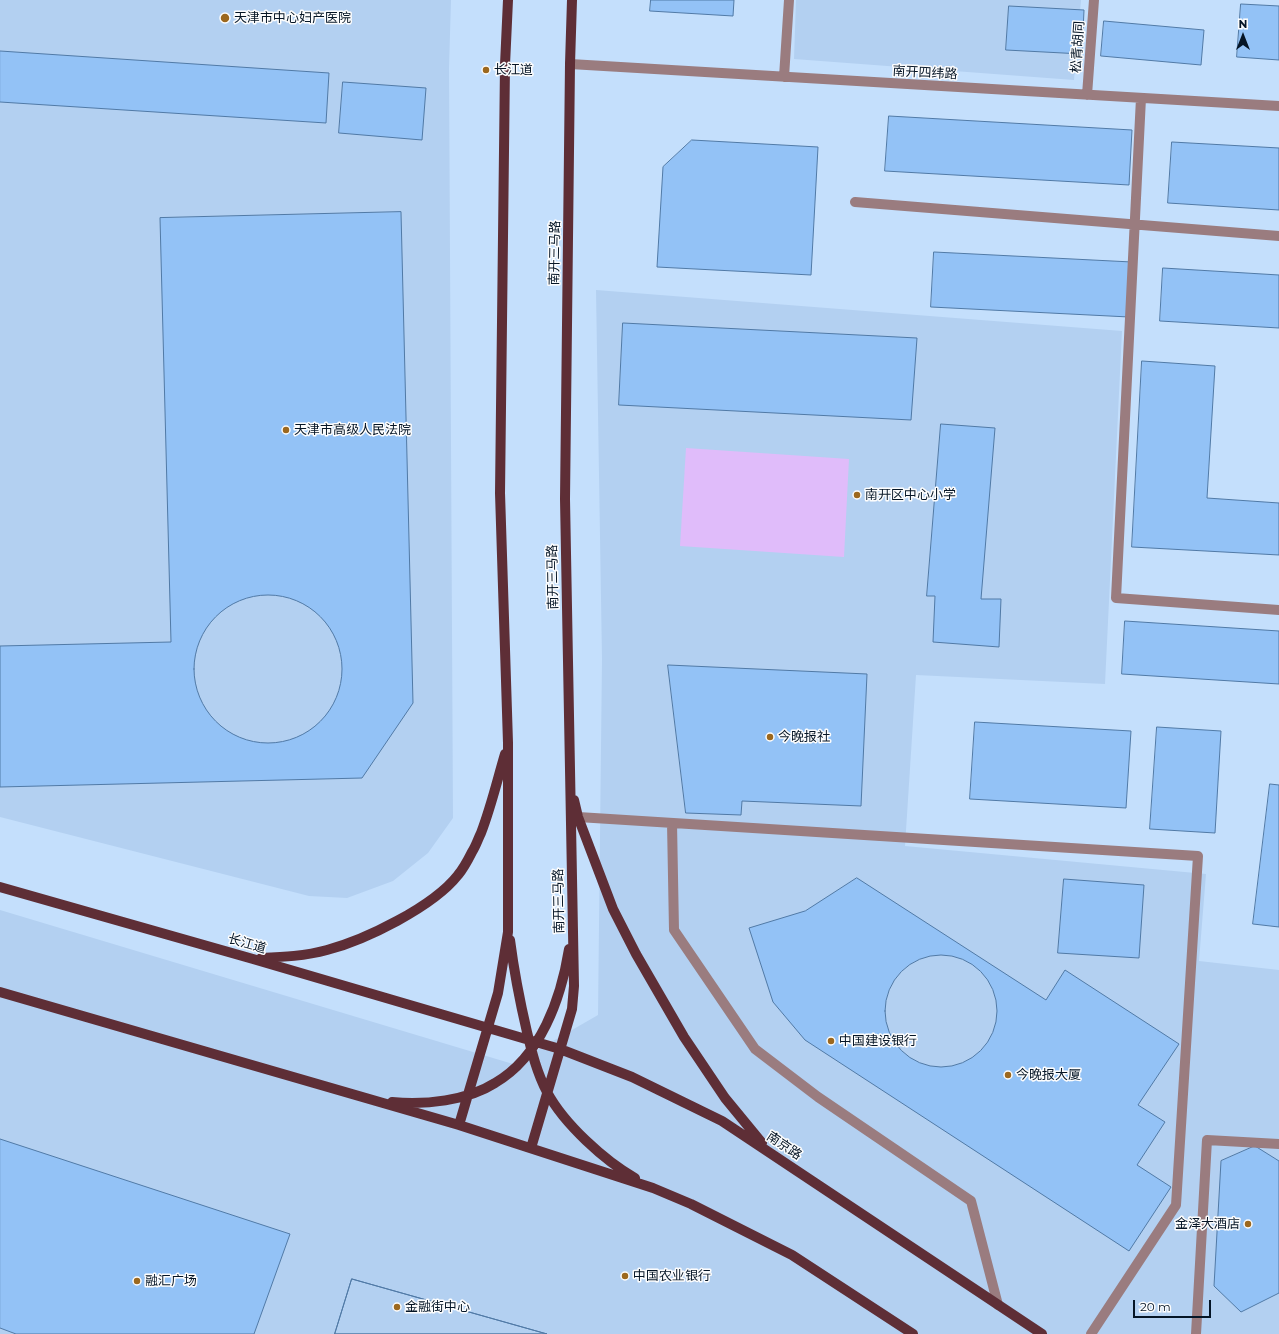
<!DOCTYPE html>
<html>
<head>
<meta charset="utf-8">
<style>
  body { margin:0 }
  #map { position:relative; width:1279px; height:1334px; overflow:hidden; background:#c4dffc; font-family:Montserrat,sans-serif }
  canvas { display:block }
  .north { position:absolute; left:1223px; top:16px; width:40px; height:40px; -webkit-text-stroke:3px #fdfdfd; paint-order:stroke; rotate:0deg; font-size:11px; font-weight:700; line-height:16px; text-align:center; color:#051526 }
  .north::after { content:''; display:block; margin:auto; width:14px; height:18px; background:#051526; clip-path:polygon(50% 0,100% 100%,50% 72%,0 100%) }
  .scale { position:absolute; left:1133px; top:1300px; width:78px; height:18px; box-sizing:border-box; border:2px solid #051526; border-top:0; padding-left:5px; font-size:12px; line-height:14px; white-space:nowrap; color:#051526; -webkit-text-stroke:3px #fdfdfd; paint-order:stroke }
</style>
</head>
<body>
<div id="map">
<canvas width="1279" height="1334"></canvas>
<div class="north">N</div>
<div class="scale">20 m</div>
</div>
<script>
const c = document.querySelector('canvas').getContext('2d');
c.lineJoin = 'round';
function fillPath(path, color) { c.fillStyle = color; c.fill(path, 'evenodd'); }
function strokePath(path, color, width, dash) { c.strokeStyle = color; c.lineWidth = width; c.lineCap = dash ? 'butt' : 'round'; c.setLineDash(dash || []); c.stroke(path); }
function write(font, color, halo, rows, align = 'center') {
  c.font = font + ' Montserrat,"Noto Sans SC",sans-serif'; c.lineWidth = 3; c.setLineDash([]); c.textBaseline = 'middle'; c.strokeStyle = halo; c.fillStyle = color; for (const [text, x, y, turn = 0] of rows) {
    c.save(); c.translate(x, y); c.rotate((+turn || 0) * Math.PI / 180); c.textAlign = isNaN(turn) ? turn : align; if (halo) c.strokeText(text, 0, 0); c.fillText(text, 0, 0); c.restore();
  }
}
fillPath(new Path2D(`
  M0,0H451L449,68L453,818L428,853L393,881L347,898L309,896L0,817Z
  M796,0H1081L1074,80L794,59Z
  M596,290L1122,331L1105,684L916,675L905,846L1206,874L1199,961L1279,970V1334H0V910L513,1064L598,1015L602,659Z`), '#b3d0f1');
fillPath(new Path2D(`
  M686,448L849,459L844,557L680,546Z`), '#e0bcfa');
const building = new Path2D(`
  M651,0H734L733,16L650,11Z
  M1241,4L1279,6V60L1237,57Z
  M1009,6L1084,10L1082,54L1006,50Z
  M1104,21L1204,30L1201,65L1101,56Z
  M0,51L329,73L326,123L0,102Z
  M343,82L426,88L422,140L339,133Z
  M889,116L1132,130L1129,185L885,171Z
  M692,140L818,147L811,275L657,267L663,167Z
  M1172,142L1279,148V210L1168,203Z
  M401,212L413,703L362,778L0,787V646L171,642L160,218Z
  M934,252L1132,262L1129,317L931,307Z
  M1163,268L1279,275V328L1160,321Z
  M623,323L917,338L911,420L619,405Z
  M1142,361L1215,366L1207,498L1279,503V555L1132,547Z
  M941,424L995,428L981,599H1001L999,647L933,642L935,596H927Z
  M194 669a74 74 0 1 1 148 0a74 74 0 1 1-148 0Z
  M1125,621L1279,631V684L1122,674Z
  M668,665L867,674L861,806L742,801L741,815L686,813Z
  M975,722L1131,731L1126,808L970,799Z
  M1157,727L1221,731L1215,833L1150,829Z
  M1270,784L1279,785V927L1253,924Z
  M857,878L1046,1000L1065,970L1179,1044L1138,1105L1165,1122L1137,1165L1171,1187L1129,1251L805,1040L773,1002L749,928L805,911Z
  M1064,879L1144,885L1139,958L1058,953Z
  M885 1011a56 56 0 1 1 112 0a56 56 0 1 1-112 0Z
  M0,1139L290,1234L254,1334H16L0,1328Z
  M1255,1146L1279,1161V1293L1241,1312L1214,1286L1221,1161Z
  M352,1279L547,1334H335Z
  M352,1279L547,1334H335Z`);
fillPath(building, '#93c2f6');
strokePath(building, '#517aa6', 1);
strokePath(new Path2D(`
  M570,64L1279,106
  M784,77L789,0
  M1087,95L1094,0
  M1141,98L1116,598L1279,610
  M855,202L1279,236
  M578,817L1198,856L1176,1205L1091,1334
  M672,823L674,930L755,1049L818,1097L971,1201L998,1305
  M1196,1334L1207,1140L1279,1144`), '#9a7c7f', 10);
strokePath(new Path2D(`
  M574,800L578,817L613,909L636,954L684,1037L725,1098L762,1143
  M0,887L253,959L536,1042L560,1049L632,1077L722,1121L1042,1334
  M510,940C514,971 520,1002 527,1032C532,1053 537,1073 547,1092C564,1124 605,1161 635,1178
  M261,958C283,957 305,956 327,950C365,940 433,907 458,875C463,869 468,860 472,852C476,846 478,839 481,833C491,807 497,781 505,754
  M0,992L459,1125L653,1188L691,1204L792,1255L913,1334
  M392,1102C425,1105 467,1101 495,1083C541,1056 561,999 569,949
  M459,1125L498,993L508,932V743L500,493L505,65L508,0
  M531,1148L572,1009L574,986L565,499L570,64L572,0`), '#5e2e36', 10);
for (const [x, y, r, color] of [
  [225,18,5,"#9c681e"],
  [486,70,4,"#9c681e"],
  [286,430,4,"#9c681e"],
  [857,495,4,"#9c681e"],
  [770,737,4,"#9c681e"],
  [831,1041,4,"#9c681e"],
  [1008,1075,4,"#9c681e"],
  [1248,1224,4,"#9c681e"],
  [625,1276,4,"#9c681e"],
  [137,1281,4,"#9c681e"],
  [397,1307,4,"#9c681e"]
]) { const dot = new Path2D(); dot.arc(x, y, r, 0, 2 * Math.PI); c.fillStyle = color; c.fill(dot); strokePath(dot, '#fdfdfd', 1.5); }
write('13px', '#051526', '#fdfdfd', [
  ["天津市中心妇产医院",234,18],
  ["长江道",494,70],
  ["天津市高级人民法院",294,430],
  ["南开区中心小学",865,495],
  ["今晚报社",778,737],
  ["中国建设银行",839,1041],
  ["今晚报大厦",1016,1075],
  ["金泽大酒店",1240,1224,"right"],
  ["中国农业银行",633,1276],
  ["融汇广场",145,1281],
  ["金融街中心",405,1307]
], 'left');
write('13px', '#051526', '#fdfdfd', [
  ["松青胡同",1078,47,-86],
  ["南开四纬路",925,73,3],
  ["南开三马路",555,253,-89],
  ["南开三马路",553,577,-91],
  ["南开三马路",559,901,-91],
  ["长江道",247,944,16],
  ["南京路",784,1146,34]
]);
</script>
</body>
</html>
